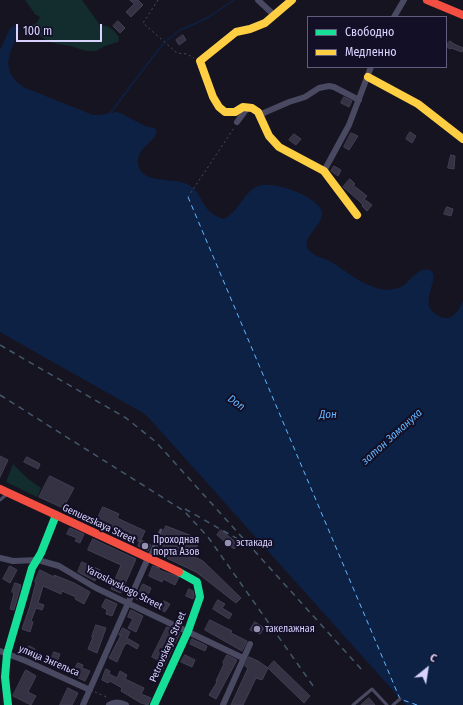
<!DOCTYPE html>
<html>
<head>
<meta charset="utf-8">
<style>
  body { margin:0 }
  #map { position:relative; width:463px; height:705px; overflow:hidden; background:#161421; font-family:"Fira Sans Condensed",sans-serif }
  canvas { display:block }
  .legend { position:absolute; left:307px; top:16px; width:140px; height:52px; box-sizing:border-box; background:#130f26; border:1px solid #625e7d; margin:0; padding:5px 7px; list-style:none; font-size:12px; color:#d9d4ff }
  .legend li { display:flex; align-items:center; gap:8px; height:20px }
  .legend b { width:20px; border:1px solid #625e7d }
  .north { position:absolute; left:407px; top:649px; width:40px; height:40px; -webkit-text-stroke:3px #130f26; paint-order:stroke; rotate:30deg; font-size:11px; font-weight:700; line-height:16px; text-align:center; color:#d9d4ff }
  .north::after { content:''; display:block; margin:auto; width:14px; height:18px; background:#d9d4ff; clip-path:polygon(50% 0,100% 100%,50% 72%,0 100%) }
  .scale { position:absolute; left:16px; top:24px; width:86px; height:18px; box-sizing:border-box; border:2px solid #d9d4ff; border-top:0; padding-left:5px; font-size:12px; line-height:14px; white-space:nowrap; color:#d9d4ff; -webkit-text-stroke:3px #130f26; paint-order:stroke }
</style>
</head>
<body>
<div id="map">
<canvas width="463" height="705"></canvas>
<ul class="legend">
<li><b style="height:5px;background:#16e098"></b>Свободно</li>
<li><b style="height:5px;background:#ffcf43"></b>Медленно</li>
</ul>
<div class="north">С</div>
<div class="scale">100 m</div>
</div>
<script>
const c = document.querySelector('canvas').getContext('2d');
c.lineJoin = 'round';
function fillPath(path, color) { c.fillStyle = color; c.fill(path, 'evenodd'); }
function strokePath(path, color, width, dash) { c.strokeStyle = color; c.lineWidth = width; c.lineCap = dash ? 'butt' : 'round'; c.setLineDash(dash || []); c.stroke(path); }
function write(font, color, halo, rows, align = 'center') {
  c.font = font + ' "Fira Sans Condensed",sans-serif'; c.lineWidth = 4; c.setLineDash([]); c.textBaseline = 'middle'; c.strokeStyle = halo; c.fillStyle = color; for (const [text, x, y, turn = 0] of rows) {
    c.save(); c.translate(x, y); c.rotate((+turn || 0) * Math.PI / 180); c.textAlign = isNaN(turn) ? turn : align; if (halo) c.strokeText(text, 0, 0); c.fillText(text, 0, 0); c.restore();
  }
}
fillPath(new Path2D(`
  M25,0H82L100,25C110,26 113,29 119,37L118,42L105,46L96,51H86L71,46L57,44L47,41L29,28L31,25L37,23L40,17L35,14Z
  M13,464L27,478L41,488L37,497L6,482Z`), '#132c2d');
fillPath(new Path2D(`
  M14,25L19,28V30L10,53L8,63L11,75L16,81L23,87L93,115H99L117,112L122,114L145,126L156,129C160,139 137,147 138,162C139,185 172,177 187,184C205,193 199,212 224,219C239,211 244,192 258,186C271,180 319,196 322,212C324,224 303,236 307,247C308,249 309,251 311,252C315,257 324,258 330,261C345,270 359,283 377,288C385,291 395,290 403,286C410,281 421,264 431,271C439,277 424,298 430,308C432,312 436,314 439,316C451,323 459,311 463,301V705H406L148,417L143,413L0,332V50L9,30Z`), '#0d2144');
strokePath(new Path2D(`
  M108,116L155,54L167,40L180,30L190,26L209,17L234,0`), '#0d2144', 1.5);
strokePath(new Path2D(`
  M188,197L400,699L417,705`), '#62b6ff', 1, [5, 4]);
const building = new Path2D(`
  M130,0H138L143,5L131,17L126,12L134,4Z
  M118,21L125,28L120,33L113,26Z
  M183,35L186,40L179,45L176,40Z
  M450,41L454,44L463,48L462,52L451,48L450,49L446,46Z
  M344,97L352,101L349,107L341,103Z
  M410,132L416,136L412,143L406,139Z
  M351,133L358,136L349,150L344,147Z
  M294,134L301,139L296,145L289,140Z
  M451,155L455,156L454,169L448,168Z
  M334,166L341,170L338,176L331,171Z
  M350,179L355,184L353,185L367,196L364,199L372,205L367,211L362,206L363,205L358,200L343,187Z
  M447,207L453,209L451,216L444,214Z
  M0,456L8,460L0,477Z
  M27,457L40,464L38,469L24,462Z
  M50,476L74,488L63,508L39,497Z
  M103,507L119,514L117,518L145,531L140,542L96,522Z
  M166,526L200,539L195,551L197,552L195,557L203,561L241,598L236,603L196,572L154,552Z
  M70,528L84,534L80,543L75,541L77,538L67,534Z
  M221,530L238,544L234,549L217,535Z
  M93,539L136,559L121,593L111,589L121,565L88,550Z
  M141,540L151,545L148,551L138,546Z
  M82,562L100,570L95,581L78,572Z
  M10,566L17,570L10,583L3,579Z
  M153,566L159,568V570L179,577L175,585L163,579L162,582L149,576Z
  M40,570L54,577V575L74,583L90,592L84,604L75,599L76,597L62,591L61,594L43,586L38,603L44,605L42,610L36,608L31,621L33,622L30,632L22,629L30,606L36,582H35Z
  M15,583L21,585L14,610L10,609L14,593L12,592Z
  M143,584L151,588L145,603L136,599Z
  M189,589L193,591L194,596L193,599L186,596Z
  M106,599L117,604L112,616L106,614L107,610L102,607Z
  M218,600L225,604L222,608L232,614L229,619L213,609Z
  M164,601L170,604L165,612L159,609Z
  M131,610L143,616L136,632L128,628L133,619L128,617Z
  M210,620L232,631L231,633L247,641L242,651L205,630Z
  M255,622L264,628L260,634L250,630Z
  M96,625L106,628L97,653L88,649L93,637H92Z
  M167,627L180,633L161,673L155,670L160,661L152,657Z
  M123,628L130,632L127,638L139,645L137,649L127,643L124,646L117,662L109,658L121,635H119Z
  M192,639L207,646L205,651L190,644Z
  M29,646L35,649L31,658L25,655Z
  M54,652L60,654L57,662L51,660Z
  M185,655L195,660L192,667L181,662Z
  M227,655L237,660L216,699L209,695L217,682L216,681L224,664L223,663Z
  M249,657L258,661L268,668L262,680L256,678L243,705H231L248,668L245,666Z
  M274,661L310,696L304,703L268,668Z
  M78,663L83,665L82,668L90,671L85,681L72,675Z
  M106,669L110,671L109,674L117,678L120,671L127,675L125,679L144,688L141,694L151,698L148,705L141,703L121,691L122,688L110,681L108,683L102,680Z
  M26,670L36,676L28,692L36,696L31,705L13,696Z
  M68,688L78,693L72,705H60Z
  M369,698L375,705H361Z`);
fillPath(building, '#343243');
strokePath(building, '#433f54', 1);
strokePath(new Path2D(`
  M158,0L143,23L177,53L187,54L194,58
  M188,197L234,128
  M95,692L109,698`), '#44505f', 1, [2, 3]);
strokePath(new Path2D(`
  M0,500L7,494
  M149,556L161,530
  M353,705L372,689L387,705
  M393,705L400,699`), '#4a4962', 3);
strokePath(new Path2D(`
  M258,0L274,15
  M394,17L404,0
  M259,115L289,102L305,97L319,88L329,86L334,87L359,100
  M237,122L248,107
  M324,171L349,125L371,67
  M0,558L13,561L38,560L59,566L96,588L243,658
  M0,651L26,661L90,690
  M83,705L148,558
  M109,705C115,701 120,702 126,705
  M223,705L250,644`), '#4a4962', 6);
strokePath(new Path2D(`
  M8,705L5,677L7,654L32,568L41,553L56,515
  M154,705L188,631L200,597L197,582L179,572`), '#16e098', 8);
strokePath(new Path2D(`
  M292,0L265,23L250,29L236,32L200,61L213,97L219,107L225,112H235L243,107L252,108L258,112L269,136L279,147L324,171L357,215
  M368,77L418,104L463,139`), '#ffcf43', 8);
strokePath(new Path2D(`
  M427,0L463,15
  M0,489L179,572`), '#f24e42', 8);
strokePath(new Path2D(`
  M0,345L126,418L156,442L362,670
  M0,395L184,511L208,537L316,690
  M185,509L243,542`), '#43596b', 1.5, [6, 5]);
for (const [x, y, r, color] of [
  [228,543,4,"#9591b1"],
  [145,546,4,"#9591b1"],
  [257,629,4,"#9591b1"]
]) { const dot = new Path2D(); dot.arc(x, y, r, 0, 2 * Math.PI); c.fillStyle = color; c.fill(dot); strokePath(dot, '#130f26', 1.5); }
write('10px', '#d9d4ff', '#130f26', [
  ["Genuezskaya Street",99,524,25],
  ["Yaroslavskogo Street",124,588,27],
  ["Petrovskaya Street",168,647,-66],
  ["улица Энгельса",49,661,23]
]);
write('10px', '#d9d4ff', '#130f26', [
  ["Проходная",153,540],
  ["порта Азов",153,552],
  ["эстакада",236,543],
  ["такелажная",265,629]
], 'left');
write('italic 11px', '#62b6ff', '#130f26', [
  ["Don",236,403,35],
  ["Дон",328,415],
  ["затон Замануха",392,437,-42]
]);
</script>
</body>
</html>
